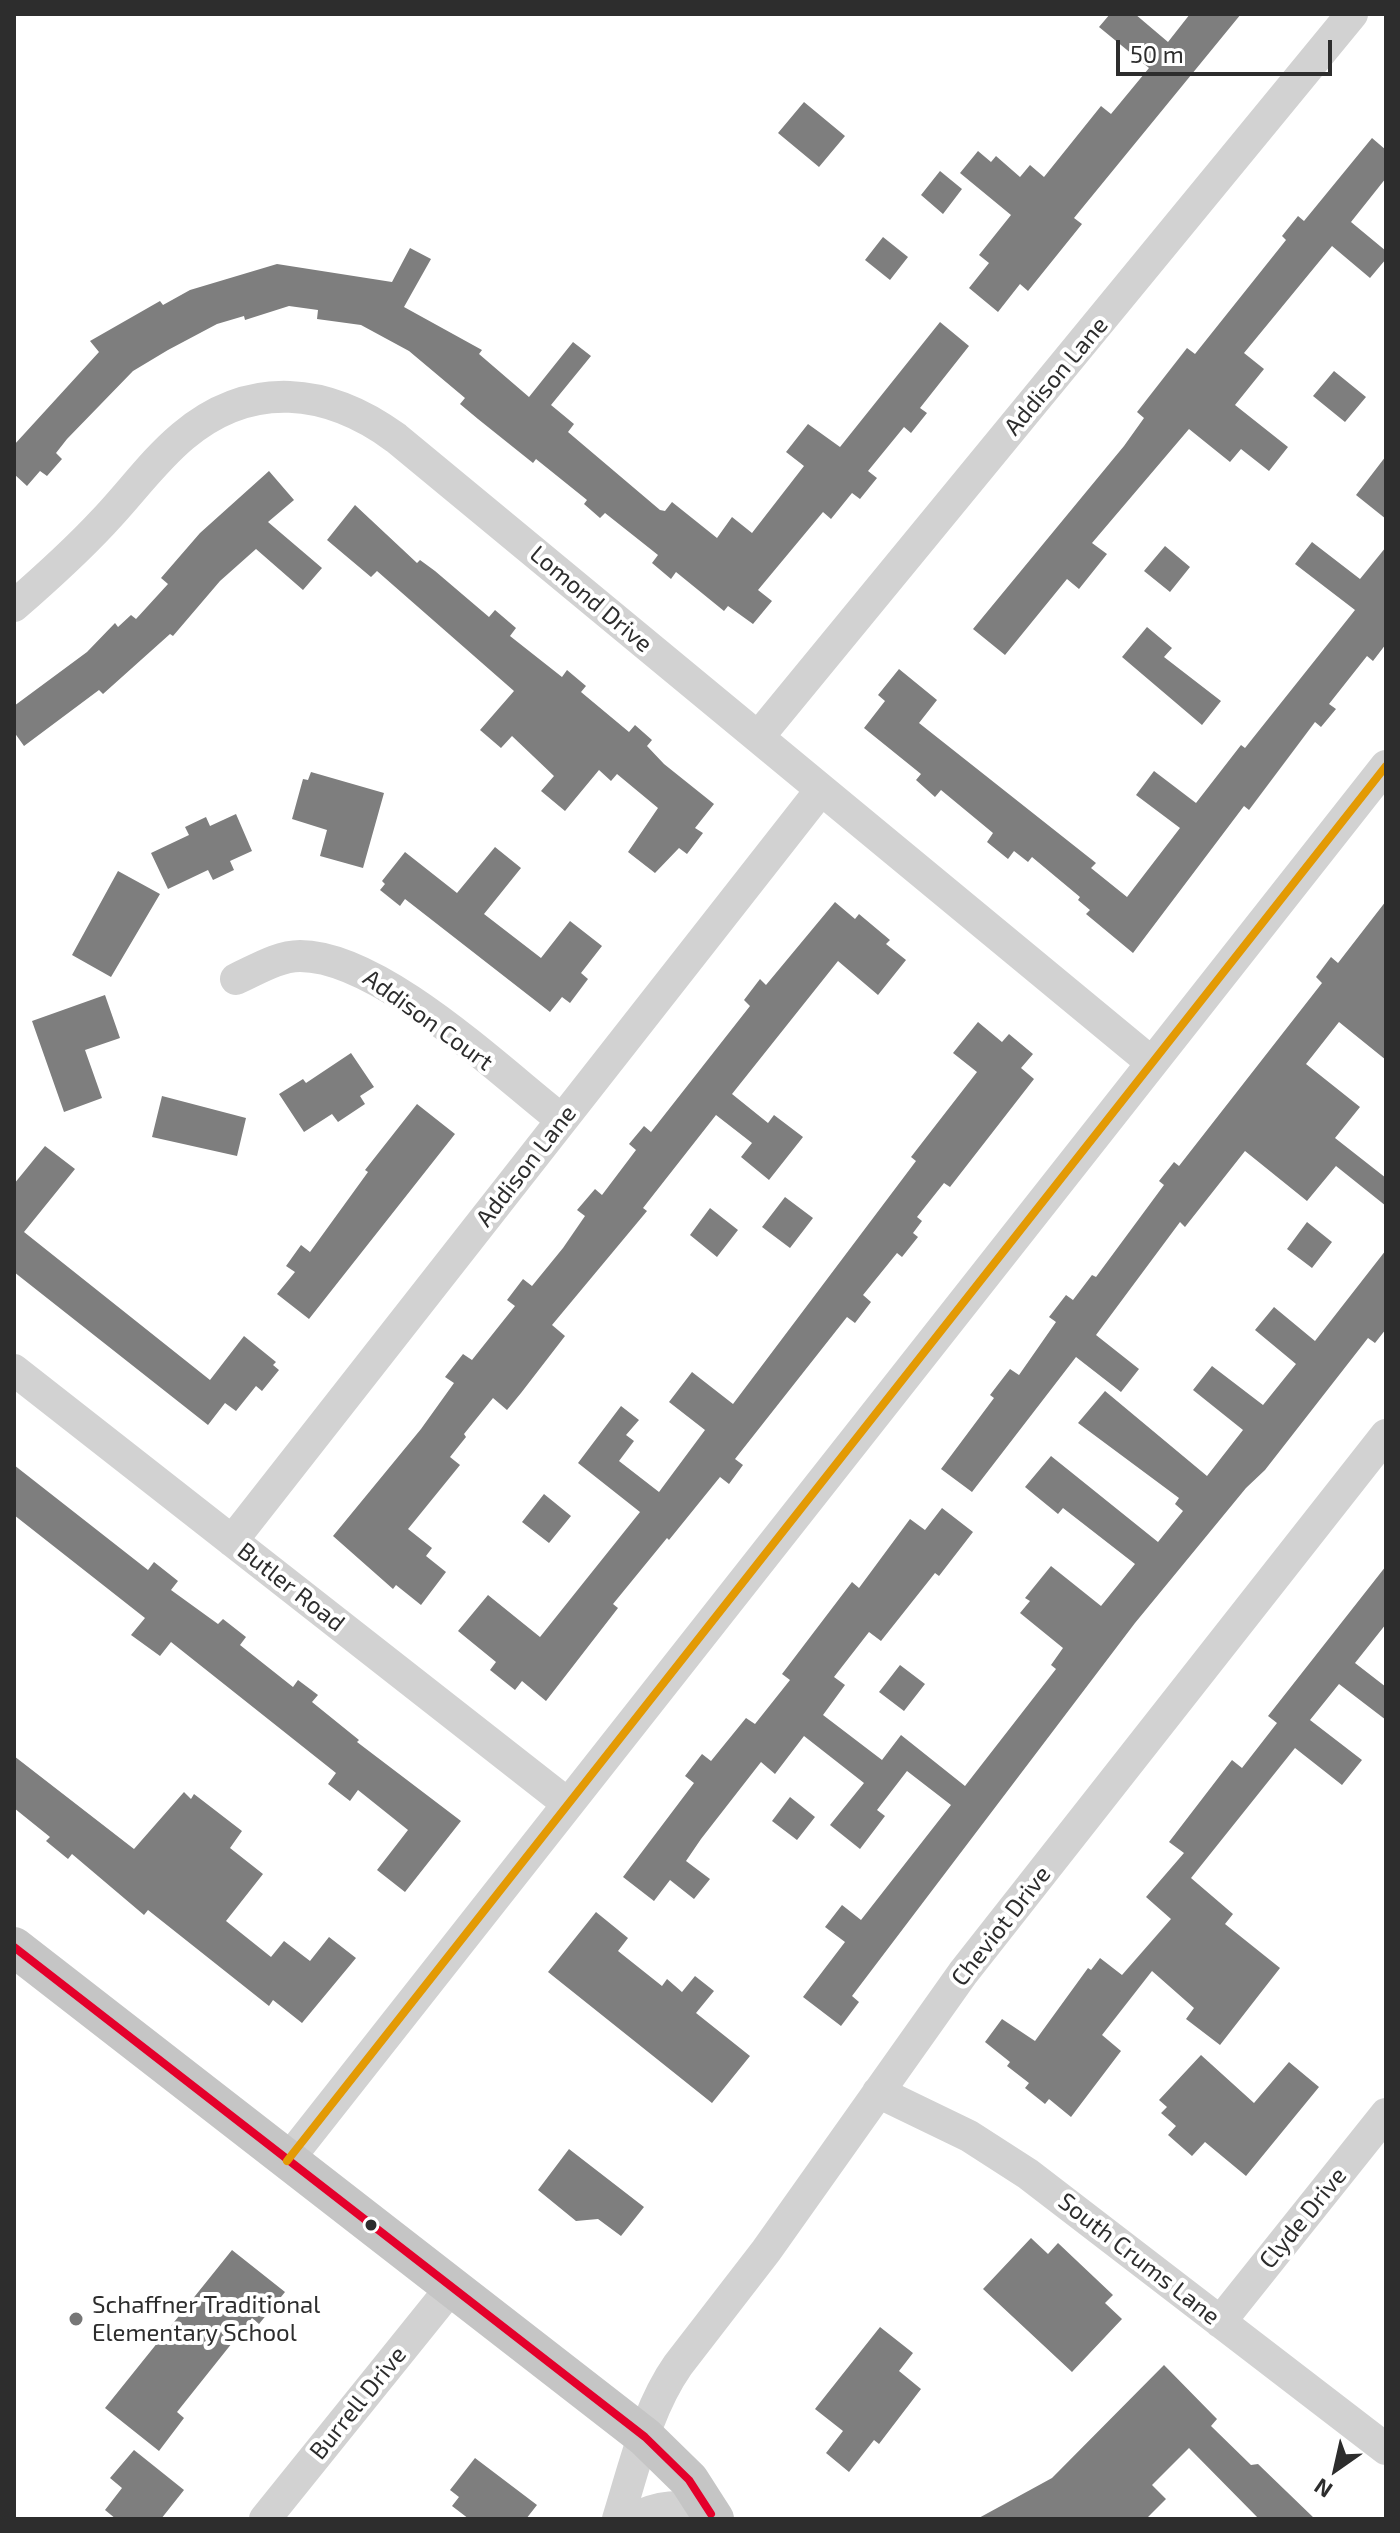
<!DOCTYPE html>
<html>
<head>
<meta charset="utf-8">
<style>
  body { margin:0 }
  #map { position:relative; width:1400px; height:2533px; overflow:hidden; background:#fff; font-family:"Exo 2",sans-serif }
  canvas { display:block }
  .frame { position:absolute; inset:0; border:16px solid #2d2d2d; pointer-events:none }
  .north { position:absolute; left:1296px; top:2429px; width:80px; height:80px; -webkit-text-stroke:6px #fff; paint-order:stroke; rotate:214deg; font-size:22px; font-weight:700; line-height:32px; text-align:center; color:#2d2d2d }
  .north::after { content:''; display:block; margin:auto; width:28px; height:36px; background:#2d2d2d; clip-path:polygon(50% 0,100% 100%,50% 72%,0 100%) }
  .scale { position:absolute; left:1116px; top:40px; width:216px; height:36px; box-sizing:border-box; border:4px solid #2d2d2d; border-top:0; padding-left:10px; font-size:24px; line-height:28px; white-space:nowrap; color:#2d2d2d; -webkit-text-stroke:6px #fff; paint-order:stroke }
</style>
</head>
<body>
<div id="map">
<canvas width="1400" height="2533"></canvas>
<div class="frame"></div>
<div class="north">N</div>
<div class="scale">50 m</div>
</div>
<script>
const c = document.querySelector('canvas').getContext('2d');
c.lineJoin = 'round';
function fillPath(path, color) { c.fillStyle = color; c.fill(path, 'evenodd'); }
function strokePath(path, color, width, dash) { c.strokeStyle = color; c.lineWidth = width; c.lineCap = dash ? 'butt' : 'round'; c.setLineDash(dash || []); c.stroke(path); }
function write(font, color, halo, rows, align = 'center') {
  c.font = font + ' "Exo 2",sans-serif'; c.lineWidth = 8; c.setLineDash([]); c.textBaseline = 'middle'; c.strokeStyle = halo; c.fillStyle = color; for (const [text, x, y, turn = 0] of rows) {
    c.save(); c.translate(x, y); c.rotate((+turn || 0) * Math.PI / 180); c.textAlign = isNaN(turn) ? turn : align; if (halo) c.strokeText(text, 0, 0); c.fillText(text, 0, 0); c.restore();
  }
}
fillPath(new Path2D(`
  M1110,14H1135L1168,42L1190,14H1241L1074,218L1082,224L1028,291L1020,284L998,312L969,288L989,263L979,255L1011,215L960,173L978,151L991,162L996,156L1020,177L1030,165L1044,177L1101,106L1111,114L1149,68L1099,27Z
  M804,102L845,136L819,167L778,133Z
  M1372,138L1386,150V178L1351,222L1386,251V259L1370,278L1332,246L1244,353L1264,369L1235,405L1288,447L1269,471L1241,449L1230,462L1189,429L1092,543L1107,554L1079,589L1067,579L1005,655L973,629L1124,446L1144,418L1137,412L1187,348L1195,354L1286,240L1282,236L1298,216L1304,221Z
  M940,171L962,189L943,214L921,195Z
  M883,237L908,257L890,280L865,260Z
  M410,248L431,259L404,307L482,350L479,354L529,397L573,342L591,356L551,405L574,424L568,432L660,510L665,511L672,502L717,538L732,517L752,533L804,466L786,452L808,424L840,447L940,322L969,346L920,408L927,413L911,433L904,427L868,471L877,478L860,499L852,493L831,519L823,512L758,590L772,601L753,624L728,606L724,611L676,572L671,579L652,563L658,555L605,513L600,518L584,504L587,500L536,459L533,463L478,419L460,404L465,398L409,351L361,325L317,319L318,310L289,306L245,320L244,316L217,324L168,350L133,371L67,439L56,453L62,459L47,476L40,471L27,486L14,474V445L99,352L90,341L160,301L163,305L190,290L277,264L392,282Z
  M1334,371L1366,397L1345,422L1313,396Z
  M1386,456V519L1356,495Z
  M269,471L294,500L268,522L322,568L303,590L256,549L220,581L173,636L170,634L103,694L99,690L24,746L14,732V706L87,652L115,623L118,627L131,615L136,619L168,584L161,578L200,533Z
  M355,505L417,563L420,560L435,571L489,617L495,610L516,628L510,636L562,677L567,670L586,686L581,692L629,732L635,725L652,740L647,746L664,764L714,804L695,828L703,833L687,854L679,848L655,873L628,852L658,808L617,774L611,781L599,770L565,811L541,791L554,776L512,736L501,748L480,730L514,691L377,571L371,577L327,540Z
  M1312,542L1360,579L1386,547V644L1373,661L1367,656L1329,704L1336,709L1321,727L1315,722L1249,810L1244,806L1133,953L1086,914L1090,910L1078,900L1080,897L1032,857L1028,862L1014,851L1008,859L987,842L993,833L941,790L935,797L916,780L921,774L864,728L885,701L878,695L899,669L937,700L919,723L1096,863L1091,868L1127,897L1180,828L1136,795L1154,771L1196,803L1241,745L1245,748L1355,610L1295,564Z
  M1165,546L1190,567L1170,592L1144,571Z
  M1147,627L1172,648L1164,657L1221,701L1202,725L1122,657Z
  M311,772L384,793L363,868L320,856L327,830L292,819L303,779L308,780Z
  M236,814L252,851L230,861L234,870L213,880L208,870L168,889L151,853L189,835L185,827L206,817L210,826Z
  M495,847L521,868L484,914L541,958L570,921L602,946L581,973L588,979L570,1003L562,997L550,1012L405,899L400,906L380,890L385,884L382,881L405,852L457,893Z
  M118,871L160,894L111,977L72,955Z
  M1386,901V1060L1339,1022L1306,1064L1360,1107L1335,1138L1386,1178V1206L1336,1166L1307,1201L1245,1151L1185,1227L1180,1222L1096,1335L1139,1369L1121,1392L1076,1357L972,1492L941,1469L994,1398L990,1395L1010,1369L1019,1375L1056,1322L1049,1317L1066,1295L1073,1300L1092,1275L1096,1277L1164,1185L1159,1181L1174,1162L1179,1166L1322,983L1316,977L1331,957L1338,963Z
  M835,902L855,919L859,914L890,940L886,944L906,960L878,995L838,961L732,1094L768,1123L774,1115L803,1137L769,1180L741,1157L752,1143L716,1115L643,1208L647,1211L552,1325L565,1336L521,1393L507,1410L493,1398L464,1434L466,1437L450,1457L460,1465L408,1529L432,1548L426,1556L446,1572L421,1605L396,1585L393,1589L333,1536L421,1429L454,1383L445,1377L463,1354L472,1360L515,1306L507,1300L523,1279L532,1286L563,1248L585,1216L577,1210L595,1189L602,1195L636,1150L629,1144L644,1126L651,1132L750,1006L744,1000L760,979L766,985Z
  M105,995L120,1038L85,1050L102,1098L64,1112L32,1021Z
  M978,1022L1002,1042L1009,1034L1033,1054L1021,1068L1034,1079L950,1187L944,1183L917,1217L922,1221L913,1233L918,1237L902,1257L897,1253L863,1295L871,1302L855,1323L847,1317L735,1459L743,1465L729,1484L720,1477L669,1540L667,1538L613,1604L618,1608L546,1701L522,1681L515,1690L490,1670L496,1662L458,1631L488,1595L540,1637L640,1512L578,1463L621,1406L639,1420L626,1435L634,1441L619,1461L659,1492L705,1430L669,1402L692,1372L733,1404L916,1161L911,1157L977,1072L953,1053Z
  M351,1053L374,1087L360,1096L365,1104L338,1122L332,1114L304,1132L279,1094L303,1079L306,1083Z
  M162,1096L246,1118L237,1156L152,1137Z
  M417,1104L455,1134L309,1319L277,1294L295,1272L286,1266L301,1245L310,1252L368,1172L365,1170Z
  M45,1146L75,1169L24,1232L210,1380L244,1336L276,1362L273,1365L279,1370L262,1391L256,1386L236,1411L225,1403L208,1425L14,1272V1184Z
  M785,1197L813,1218L790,1248L762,1227Z
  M710,1208L738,1230L717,1257L690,1235Z
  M1307,1222L1332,1242L1312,1268L1287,1249Z
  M1386,1250V1329L1375,1343L1368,1338L1265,1470L1246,1488L1135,1623L852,1996L859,2002L841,2026L803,1997L845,1942L825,1927L842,1905L861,1920L951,1805L907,1771L877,1810L885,1816L860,1849L830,1825L864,1783L804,1736L775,1774L761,1762L701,1839L686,1861L710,1879L694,1899L670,1880L654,1901L623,1877L694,1783L685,1776L702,1754L711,1761L746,1718L755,1724L790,1680L782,1674L852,1582L859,1588L910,1519L925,1530L942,1508L973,1532L939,1576L935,1573L881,1641L869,1632L834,1677L845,1685L823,1715L882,1760L901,1735L965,1786L1056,1669L1051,1665L1063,1648L1020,1613L1030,1601L1025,1598L1051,1566L1101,1606L1135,1564L1063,1508L1058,1514L1025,1487L1051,1456L1158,1542L1183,1511L1175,1504L1179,1498L1078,1423L1105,1391L1207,1476L1243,1430L1193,1390L1212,1366L1263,1405L1296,1364L1255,1330L1274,1307L1315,1341Z
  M14,1465L148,1570L154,1562L178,1581L171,1590L218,1624L223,1619L246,1637L240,1645L293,1687L298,1680L318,1695L312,1702L359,1740L357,1742L461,1821L405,1892L377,1870L408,1830L358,1790L350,1801L328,1784L336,1773L171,1642L160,1656L131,1635L145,1618L14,1515Z
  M544,1494L571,1516L549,1543L522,1522Z
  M1386,1566V1624L1355,1663L1386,1687V1720L1339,1684L1310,1720L1362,1760L1342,1785L1295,1748L1191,1878L1233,1914L1225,1924L1280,1968L1220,2045L1186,2019L1194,2008L1152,1971L1102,2035L1121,2051L1071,2117L1049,2099L1045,2104L1025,2088L1029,2083L1007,2066L1010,2062L985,2042L1002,2019L1035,2041L1088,1968L1091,1970L1100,1958L1122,1975L1171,1919L1146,1897L1184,1853L1169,1842L1232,1760L1242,1768L1277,1723L1268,1716Z
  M900,1665L925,1684L904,1711L879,1692Z
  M14,1756L134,1849L184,1792L191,1799L194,1794L242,1831L230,1848L263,1874L226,1921L271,1957L284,1941L310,1961L329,1937L356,1958L302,2023L273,2000L269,2006L148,1910L144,1915L72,1854L68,1859L46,1841L50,1837L14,1808Z
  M790,1797L815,1817L797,1840L772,1821Z
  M596,1912L628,1938L618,1951L662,1986L667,1979L682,1992L695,1976L714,1991L696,2013L750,2056L712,2103L548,1972Z
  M1201,2055L1254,2103L1289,2062L1319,2087L1246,2176L1205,2142L1192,2156L1168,2135L1176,2126L1161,2113L1167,2107L1159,2100Z
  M569,2149L644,2207L621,2236L598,2219L576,2221L538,2190Z
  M1031,2238L1048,2254L1058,2243L1113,2295L1105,2303L1122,2319L1072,2372L983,2289Z
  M232,2250L285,2292L259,2324L252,2318L177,2412L184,2418L159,2451L105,2408Z
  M880,2327L913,2353L899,2371L921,2389L879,2444L874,2440L849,2472L826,2453L843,2431L815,2409Z
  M1164,2365L1217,2419L1211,2426L1251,2465L1258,2464L1315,2519H1259L1189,2448L1152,2485L1166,2499L1146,2519H977L1052,2478Z
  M134,2450L184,2490L161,2519H116L105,2510L122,2488L110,2478Z
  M475,2458L537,2505L526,2519H469L452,2506L459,2497L450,2490Z`), '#7e7e7e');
strokePath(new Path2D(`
  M14,606C45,579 75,552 103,522C130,494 153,461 183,436C251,379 328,388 396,438L1151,1062
  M759,736L1352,14
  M236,979C256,970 278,956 300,956C380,956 498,1070 562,1120
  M14,1370L568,1804
  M232,1541L820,791
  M878,2092L969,2136L1028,2174L1386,2449
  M287,2161L1386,766
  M1220,2322L1386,2114
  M265,2519L451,2288
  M618,2519C634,2468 647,2409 678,2365L766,2251L963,1973L1386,1435
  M633,2519C659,2505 680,2505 709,2510`), '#d2d2d2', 32);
strokePath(new Path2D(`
  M14,1947L645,2437L689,2480L714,2519`), '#c5c5c5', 40);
strokePath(new Path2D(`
  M14,1947L645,2437L689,2480L711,2514`), '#e4002b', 8);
strokePath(new Path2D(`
  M287,2161L1386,766`), '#e39a04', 8);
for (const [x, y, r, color] of [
  [371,2225,7,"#2d2d2d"],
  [76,2319,8,"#767676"]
]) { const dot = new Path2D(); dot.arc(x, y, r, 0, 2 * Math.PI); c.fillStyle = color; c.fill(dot); strokePath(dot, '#fff', 3); }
write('24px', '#2d2d2d', '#fff', [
  ["Addison Lane",1056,376,-50],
  ["Lomond Drive",591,599,40],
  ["Addison Court",428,1020,36],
  ["Addison Lane",526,1166,-52],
  ["Butler Road",291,1587,38],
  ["Cheviot Drive",1001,1926,-52],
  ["Clyde Drive",1303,2218,-51],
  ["South Crums Lane",1139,2259,38],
  ["Burrell Drive",358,2403,-51]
]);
write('24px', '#2d2d2d', '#fff', [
  ["Schaffner Traditional",92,2305],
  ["Elementary School",92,2333]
], 'left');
</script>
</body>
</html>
